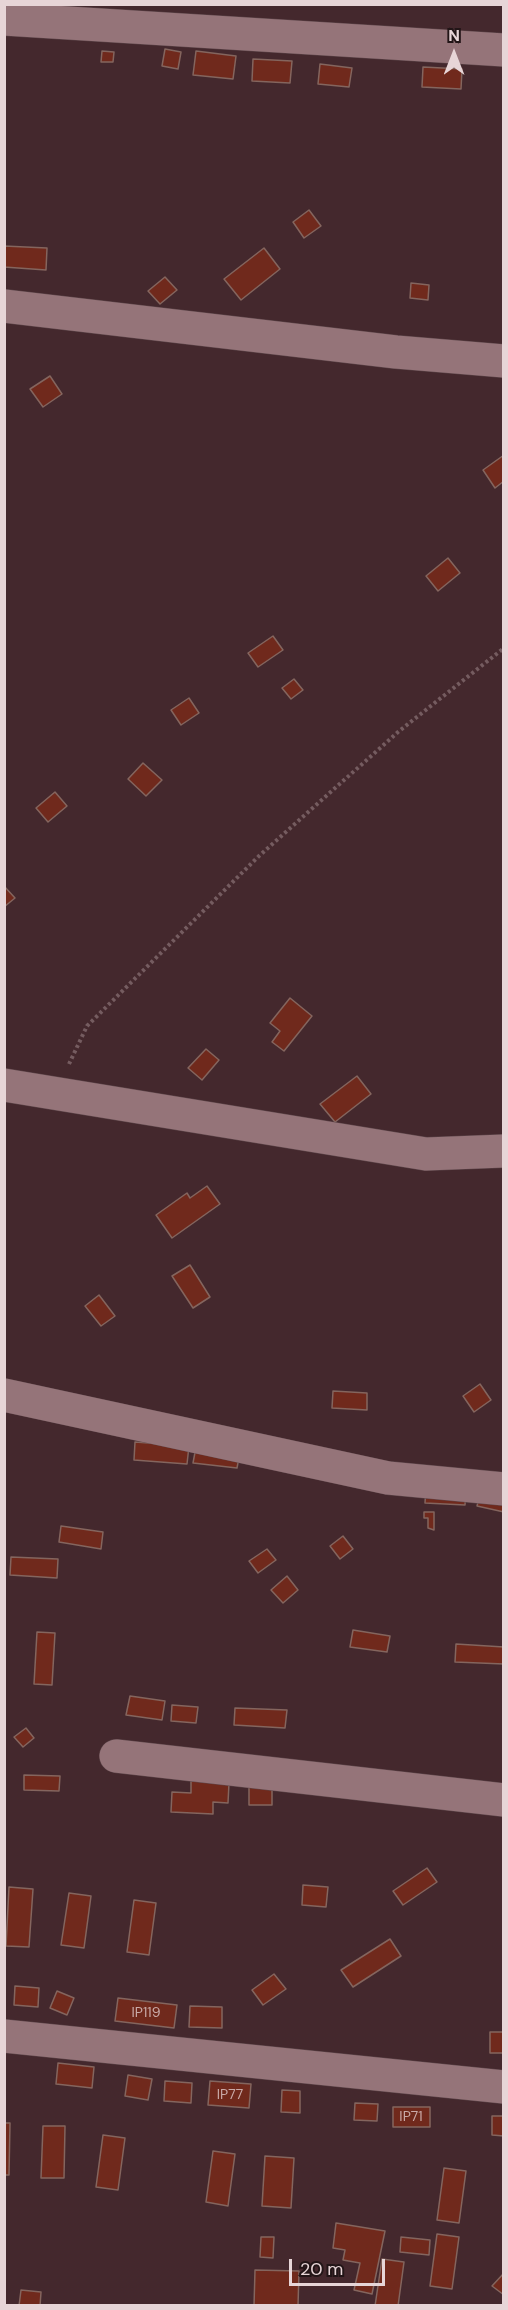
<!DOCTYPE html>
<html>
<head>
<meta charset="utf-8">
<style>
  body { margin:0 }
  #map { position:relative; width:508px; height:2310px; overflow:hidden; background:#44282d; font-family:"DM Sans",sans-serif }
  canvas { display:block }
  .frame { position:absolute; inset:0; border:6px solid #e7d5d7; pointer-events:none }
  .north { position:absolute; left:424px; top:24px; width:60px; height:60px; -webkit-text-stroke:4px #221517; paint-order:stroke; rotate:0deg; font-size:16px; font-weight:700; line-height:24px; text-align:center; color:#e7d5d7 }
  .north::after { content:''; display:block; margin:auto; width:21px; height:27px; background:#e7d5d7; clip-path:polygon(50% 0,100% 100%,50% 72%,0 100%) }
  .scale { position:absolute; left:289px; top:2259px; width:96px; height:27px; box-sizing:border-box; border:3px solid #e7d5d7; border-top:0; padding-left:8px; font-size:18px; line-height:21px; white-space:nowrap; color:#e7d5d7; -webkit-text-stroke:4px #221517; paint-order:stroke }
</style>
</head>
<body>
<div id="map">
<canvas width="508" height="2310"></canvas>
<div class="frame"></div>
<div class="north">N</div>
<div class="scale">20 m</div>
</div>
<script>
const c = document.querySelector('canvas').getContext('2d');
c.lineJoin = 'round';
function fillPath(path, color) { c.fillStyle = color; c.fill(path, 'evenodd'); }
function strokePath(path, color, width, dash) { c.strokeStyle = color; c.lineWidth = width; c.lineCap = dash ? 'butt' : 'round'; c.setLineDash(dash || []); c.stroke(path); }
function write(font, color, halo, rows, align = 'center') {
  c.font = font + ' "DM Sans",sans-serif'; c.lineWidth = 4.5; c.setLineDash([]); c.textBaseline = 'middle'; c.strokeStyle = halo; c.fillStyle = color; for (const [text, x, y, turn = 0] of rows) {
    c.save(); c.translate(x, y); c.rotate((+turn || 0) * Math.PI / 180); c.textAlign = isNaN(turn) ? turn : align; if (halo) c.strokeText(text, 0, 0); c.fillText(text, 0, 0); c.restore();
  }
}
const building = new Path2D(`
  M165,49L181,52L178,69L162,66Z
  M102,51L114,52L113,62H101Z
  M196,51L236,56L233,79L193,75Z
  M253,59L292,61L290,83L252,81Z
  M320,64L352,68L349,87L318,84Z
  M423,67L462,69L461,89L422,87Z
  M309,210L321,226L304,238L293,222Z
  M4,246L47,248L46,270L4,267Z
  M264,248L280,269L241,300L224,279Z
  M165,277L177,290L160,304L148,291Z
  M411,283L429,285L428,300L410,298Z
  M50,376L62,394L43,407L30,389Z
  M504,455V481L495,488L483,470Z
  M448,558L460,573L438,591L426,576Z
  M273,636L283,650L258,667L248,653Z
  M294,679L303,690L291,699L282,688Z
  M189,698L199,713L181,725L171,710Z
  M143,763L162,780L146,796L128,779Z
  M55,792L67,806L48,822L36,808Z
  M4,886L15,898L4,907Z
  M290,998L312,1016L284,1051L272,1042L280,1031L270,1023Z
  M206,1049L219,1060L202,1080L188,1068Z
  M357,1076L371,1094L335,1122L320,1104Z
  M207,1186L220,1204L172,1238L156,1215L187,1193L190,1198Z
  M190,1265L210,1297L193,1308L172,1276Z
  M99,1295L115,1316L101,1326L85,1306Z
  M480,1384L491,1400L474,1412L463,1396Z
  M333,1391L367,1393V1410L332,1408Z
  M135,1442L189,1446L187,1464L134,1460Z
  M196,1447L240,1452L237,1468L193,1463Z
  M426,1487L466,1489L465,1505L425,1503Z
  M481,1491L504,1496V1512L477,1506Z
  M424,1512H434V1530L428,1528V1518H424Z
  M61,1526L103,1532L101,1549L59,1542Z
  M343,1536L353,1549L340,1559L330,1546Z
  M267,1549L276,1560L258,1573L249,1561Z
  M11,1557L58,1559L57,1578L10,1575Z
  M287,1576L298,1590L283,1603L271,1590Z
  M353,1630L390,1636L387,1652L350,1647Z
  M37,1632L55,1633L52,1685L34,1684Z
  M456,1644L504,1647V1664L455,1662Z
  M130,1696L165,1701L162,1720L126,1715Z
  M172,1705L198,1707L196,1723L171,1721Z
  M235,1708L287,1710L285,1728L234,1725Z
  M26,1728L34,1738L23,1747L14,1737Z
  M24,1775L60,1776L59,1791L24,1790Z
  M191,1781L229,1783L228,1803L213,1802V1814L171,1812L172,1792L191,1793Z
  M249,1787H272V1805H249Z
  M427,1868L437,1882L403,1905L393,1891Z
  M303,1885L328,1887L326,1907L302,1905Z
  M9,1887L33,1889L29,1947L6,1946Z
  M69,1893L91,1896L84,1948L61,1945Z
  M134,1900L156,1903L149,1955L127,1952Z
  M390,1939L401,1956L353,1987L341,1970Z
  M274,1974L286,1989L263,2005L252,1990Z
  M15,1986L39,1988L38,2007L14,2005Z
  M57,1991L74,1998L67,2015L50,2008Z
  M118,1998L177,2005L174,2028L115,2021Z
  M190,2006L222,2007V2028L189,2027Z
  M490,2032H504V2053H490Z
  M58,2063L94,2067L92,2088L56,2084Z
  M128,2075L152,2079L148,2100L125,2096Z
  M165,2081L192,2083L191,2103L164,2101Z
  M210,2081L251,2084L249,2108L208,2105Z
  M282,2090L300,2091V2113L281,2112Z
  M355,2103L378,2104L377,2121L354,2120Z
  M393,2107H430V2127H393Z
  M492,2116H504V2136L492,2135Z
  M4,2123H10L9,2175H4Z
  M43,2126H65L64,2178H41Z
  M103,2135L125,2138L118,2190L96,2187Z
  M213,2151L235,2154L228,2206L206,2202Z
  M265,2156L294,2158L291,2208L262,2206Z
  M444,2168L466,2171L459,2223L437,2220Z
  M336,2223L385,2231L372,2294L354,2290L360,2263L343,2260L345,2250L333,2248Z
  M437,2234L459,2237L452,2289L430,2286Z
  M261,2237H274L273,2258L260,2257Z
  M401,2237L430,2240L429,2255L400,2252Z
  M382,2259L404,2262L398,2306H375Z
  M255,2270L299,2271L298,2306H254Z
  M504,2273V2295L492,2286Z
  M21,2290L41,2292L40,2306H19Z`);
fillPath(building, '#70291c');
strokePath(building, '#84655e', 1.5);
const street = new Path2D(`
  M4,19L504,50
  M4,306L396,352L504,361
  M4,1085L426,1154L504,1151
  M4,1395L388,1478L504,1489
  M116,1756L504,1800
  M4,2036L504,2087`);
strokePath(street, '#5e474b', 34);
strokePath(new Path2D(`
  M69,1064L87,1026L259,856L398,732L504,648`), '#755c60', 4, [3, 3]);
strokePath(street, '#957479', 33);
write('14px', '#c9aaa8', null, [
  ["IP119",146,2013],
  ["IP77",230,2095],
  ["IP71",411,2117]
]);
</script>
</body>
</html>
